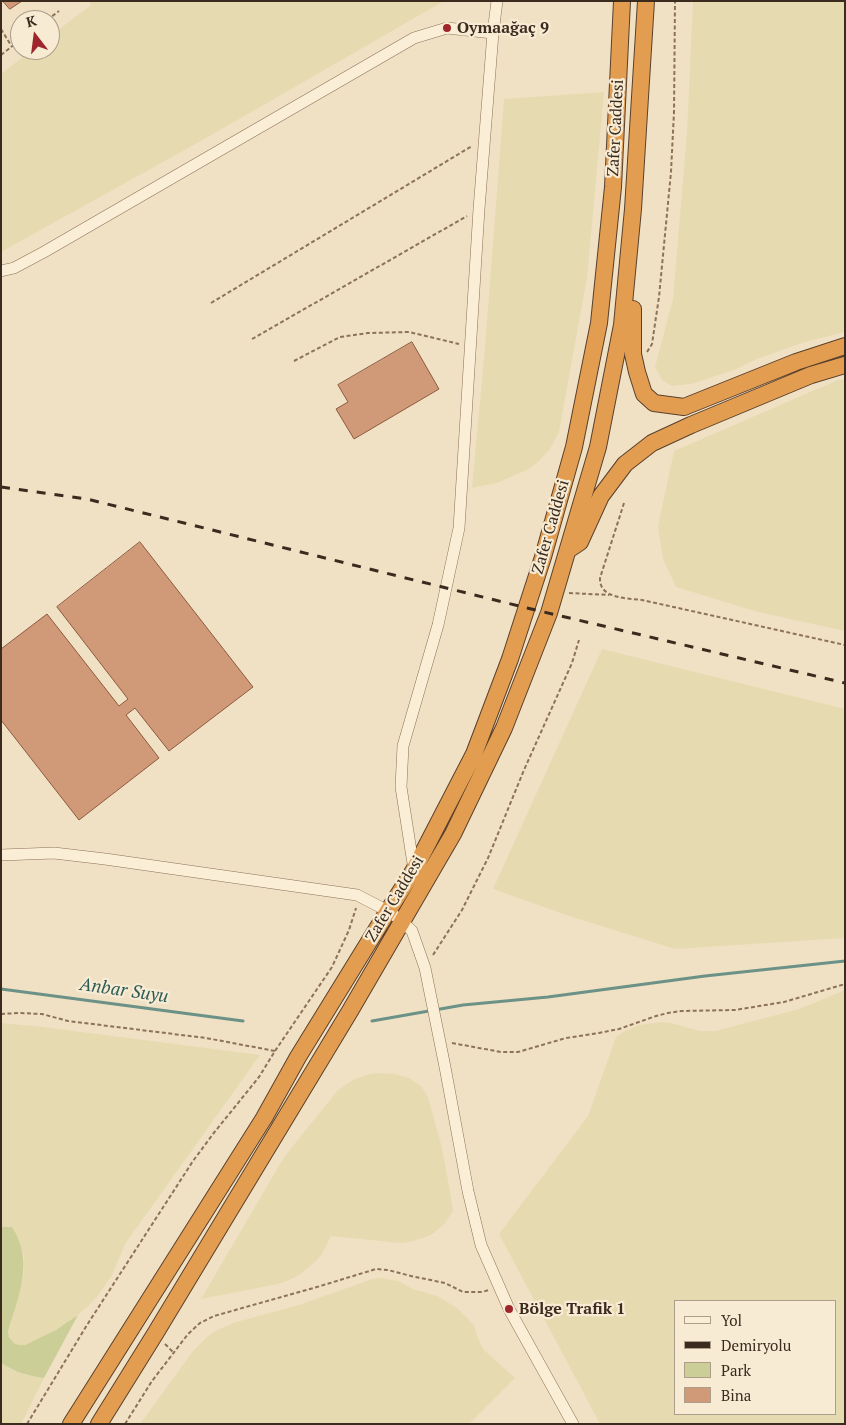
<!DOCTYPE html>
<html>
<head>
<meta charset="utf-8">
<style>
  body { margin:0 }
  #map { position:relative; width:846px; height:1425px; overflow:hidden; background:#f0e1c4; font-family:"PT Serif",serif }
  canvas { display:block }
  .frame { position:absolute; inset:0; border:2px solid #3b2b1e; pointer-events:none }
  .legend { position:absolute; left:674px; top:1300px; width:162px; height:115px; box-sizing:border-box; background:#f7ebd4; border:1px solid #ac9e8b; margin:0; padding:6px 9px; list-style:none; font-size:15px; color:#3b2b1e }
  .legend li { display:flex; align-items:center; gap:10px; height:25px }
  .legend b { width:25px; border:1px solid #ac9e8b }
  .north { position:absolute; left:10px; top:10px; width:50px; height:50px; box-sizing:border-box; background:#f7ebd4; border:1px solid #ac9e8b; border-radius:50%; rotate:345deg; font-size:14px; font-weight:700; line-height:20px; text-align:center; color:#3b2b1e }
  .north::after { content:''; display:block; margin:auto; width:18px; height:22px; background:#9e262c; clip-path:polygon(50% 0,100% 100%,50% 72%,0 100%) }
</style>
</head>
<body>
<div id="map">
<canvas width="846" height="1425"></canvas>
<div class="frame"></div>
<ul class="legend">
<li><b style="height:6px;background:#faeed7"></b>Yol</li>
<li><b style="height:6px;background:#3b2b1e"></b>Demiryolu</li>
<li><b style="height:14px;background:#cbcf97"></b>Park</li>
<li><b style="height:14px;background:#d09978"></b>Bina</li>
</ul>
<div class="north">K</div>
</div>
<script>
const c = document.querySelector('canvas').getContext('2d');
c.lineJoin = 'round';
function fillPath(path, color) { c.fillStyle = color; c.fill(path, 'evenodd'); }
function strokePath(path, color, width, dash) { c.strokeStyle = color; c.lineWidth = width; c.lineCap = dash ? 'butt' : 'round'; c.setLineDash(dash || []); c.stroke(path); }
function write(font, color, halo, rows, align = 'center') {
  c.font = font + ' "PT Serif",serif'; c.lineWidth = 4.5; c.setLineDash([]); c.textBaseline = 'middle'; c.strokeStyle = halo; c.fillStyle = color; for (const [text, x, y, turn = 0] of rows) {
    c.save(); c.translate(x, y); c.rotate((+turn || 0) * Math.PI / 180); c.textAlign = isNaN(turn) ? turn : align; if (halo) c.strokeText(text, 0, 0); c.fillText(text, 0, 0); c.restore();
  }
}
fillPath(new Path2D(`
  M89,1H444L201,141L1,252V74L32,50H50V36L91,5Z
  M693,1H845V332L805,342L757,359L734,370L691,384L672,386L662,380L655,367L673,299L687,133Z
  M604,92L587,278L559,432L550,449L537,463L529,469L497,483L472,488L485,347L504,99Z
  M845,379V631L758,612L676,587L663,559L658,526L674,451L838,380Z
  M602,649L845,709V938L675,949L569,916L493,889Z
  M845,990V1424H600L499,1234L588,1116L616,1037L623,1032L640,1025L660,1022L671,1023L700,1031H715L799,1009ZM835,1301V1414H675V1301Z
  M1,1023L43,1027L260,1055L125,1244L112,1275L97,1297L88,1306L68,1323L44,1336L29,1344L21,1346L17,1345L11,1340L8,1333L24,1274V1256L19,1240L12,1228L1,1227Z
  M378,1073L395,1074L409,1078L421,1086L428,1097L442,1148L450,1191L453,1211L445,1223L434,1233L426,1237L409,1242L400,1243L331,1236L322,1254L315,1262L299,1275L289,1280L278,1284L201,1299L284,1157L338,1090L353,1080L369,1074Z
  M381,1278L398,1281L413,1289L437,1296L457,1308L474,1325L477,1336L483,1349L515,1378L469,1424H140L193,1351L207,1337L215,1331L233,1323L299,1305L372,1279Z
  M1,1363L9,1368L26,1375L44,1378L21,1424H1Z`), '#e6dbb0');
fillPath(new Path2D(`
  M1,1227H12C35,1262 18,1296 8,1332L9,1337L14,1343L18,1345H25L56,1330L78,1315L44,1378C28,1376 15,1372 1,1363Z`), '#cbcf97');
strokePath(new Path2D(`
  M1,989L243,1021
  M372,1021L463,1005L548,997L705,976L845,961`), '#6c9287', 3);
const building = new Path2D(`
  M3,1H22L10,9Z
  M412,342L439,389L354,439L336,409L348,402L338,385Z
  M140,542L253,687L169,751L135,708L126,715L159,758L79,820L1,720V649L47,614L119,706L128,699L57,607Z`);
fillPath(building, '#d09978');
strokePath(building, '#8c593e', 1);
const minor = new Path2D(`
  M1,271L14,268L44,252L414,38L447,28L493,33
  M1,855L54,853L105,859L357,895L388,911L402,921L412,931L425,968L445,1067L468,1191L481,1245L509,1309L573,1424
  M414,870L401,787L403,746L438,625L459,528L479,209L493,33L497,1`);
const highway = new Path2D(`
  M633,309V354L637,372L644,394L654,403L684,407L796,362L845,346
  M571,548L580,542L601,496L625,464L652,443L691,425L811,375L845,365
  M71,1424L264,1118L298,1057L388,911L414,870L474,754L510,659L543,557L574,447L599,323L613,187L622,1
  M99,1424L155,1334L350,1011L453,834L504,728L549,613L598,447L622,325L633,209L646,1`);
strokePath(minor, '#8c7259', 12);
strokePath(highway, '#59402d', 18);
strokePath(new Path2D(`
  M47,20L59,11
  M1,29L12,47
  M1,55L20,40
  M211,303L472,146
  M252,339L467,216
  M647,352L652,344L659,297L671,172L674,112L675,1
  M294,361L340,337L368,333L409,332L459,344
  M624,503L600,578C599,599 627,598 642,600L845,645
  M569,593L609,595
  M433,955L462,910L488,858L524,770L572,663L579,640
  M1,1014L18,1013L42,1014L68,1021L206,1038L275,1051
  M452,1043L501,1052H518L566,1038L599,1033L619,1029L656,1016L668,1013L681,1011L735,1010L784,1002L845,984
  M165,1344L174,1353
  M27,1424L87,1325L193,1161L213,1134L259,1077L275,1051L332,967L349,930L356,908
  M125,1424L152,1381L188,1334L200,1323L214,1316L317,1287L376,1269L388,1270L411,1276L445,1283L463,1292H482L489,1290`), '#8c7259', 2, [4, 2.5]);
strokePath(minor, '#faeed7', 11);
strokePath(highway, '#e39d51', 16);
strokePath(new Path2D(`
  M1,487L87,499L527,608L845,683`), '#3b2b1e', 3, [9, 9]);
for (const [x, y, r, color] of [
  [447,28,5,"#9e262c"],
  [509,1309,5,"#9e262c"]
]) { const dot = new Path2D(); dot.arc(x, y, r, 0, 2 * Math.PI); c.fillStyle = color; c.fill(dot); strokePath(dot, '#f7ebd4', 2); }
write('bold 16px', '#3b2b1e', '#f7ebd4', [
  ["Oymaağaç 9",457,28],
  ["Bölge Trafik 1",519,1309]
], 'left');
write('16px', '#3b2b1e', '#f7ebd4', [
  ["Zafer Caddesi",616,128,-87],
  ["Zafer Caddesi",551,527,-74],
  ["Zafer Caddesi",395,899,-59]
]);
write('italic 18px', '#2c5b56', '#f7ebd4', [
  ["Anbar Suyu",124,991,8]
]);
</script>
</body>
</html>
